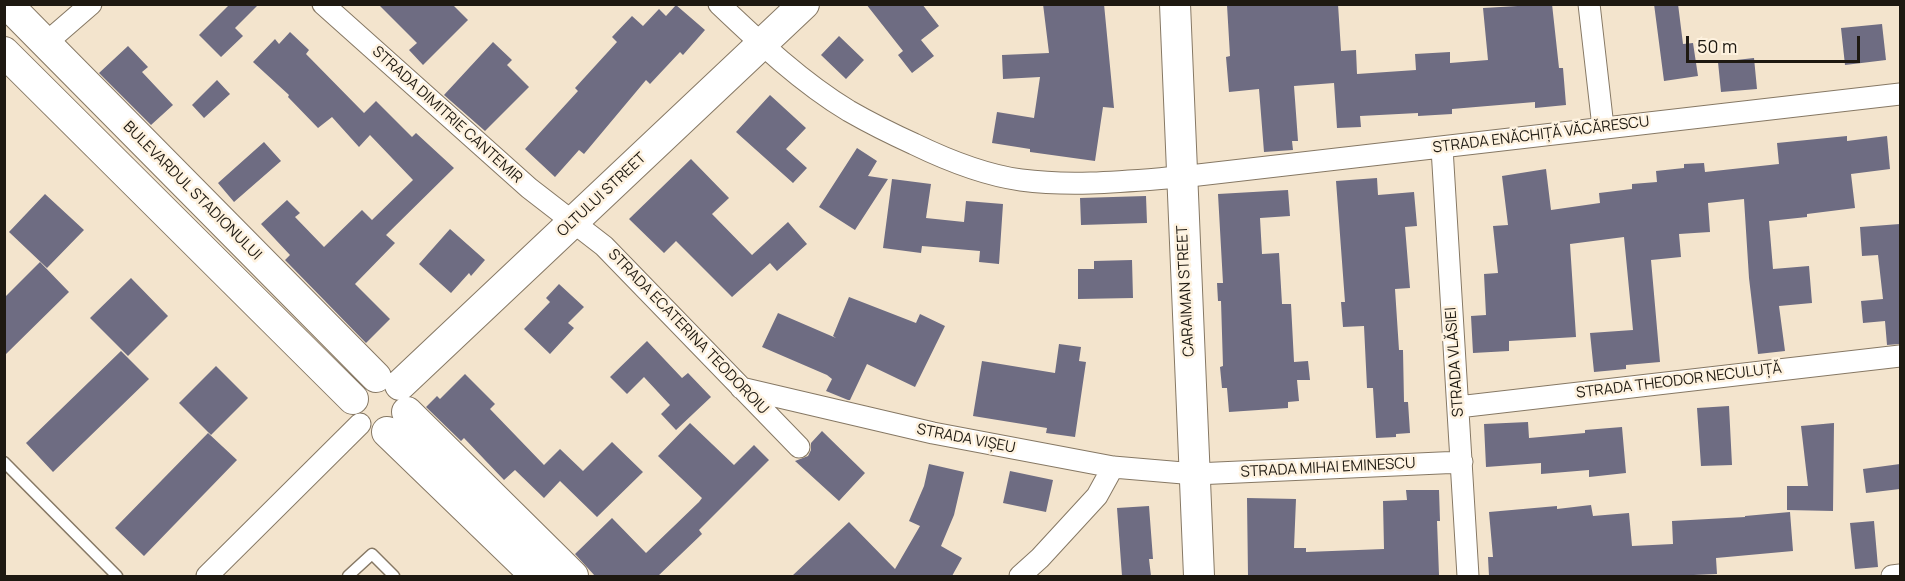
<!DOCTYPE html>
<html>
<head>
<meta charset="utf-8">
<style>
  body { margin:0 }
  #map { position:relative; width:1905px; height:581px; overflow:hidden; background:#f3e4cd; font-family:Manrope,sans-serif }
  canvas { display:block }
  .frame { position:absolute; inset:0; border:6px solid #1e1911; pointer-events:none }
  .scale { position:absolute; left:1686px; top:36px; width:174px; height:27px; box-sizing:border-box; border:3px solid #1e1911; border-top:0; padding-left:8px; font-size:18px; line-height:21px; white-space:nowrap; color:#1e1911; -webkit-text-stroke:4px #fef2df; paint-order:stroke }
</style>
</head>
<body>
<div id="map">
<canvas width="1905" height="581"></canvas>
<div class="frame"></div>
<div class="scale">50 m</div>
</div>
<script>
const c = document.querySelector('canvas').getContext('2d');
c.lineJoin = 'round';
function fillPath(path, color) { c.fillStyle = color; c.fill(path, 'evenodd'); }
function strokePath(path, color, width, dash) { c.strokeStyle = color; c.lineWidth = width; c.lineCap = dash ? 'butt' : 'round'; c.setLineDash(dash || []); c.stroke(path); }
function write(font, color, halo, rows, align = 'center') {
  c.font = font + ' Manrope,sans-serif'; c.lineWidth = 5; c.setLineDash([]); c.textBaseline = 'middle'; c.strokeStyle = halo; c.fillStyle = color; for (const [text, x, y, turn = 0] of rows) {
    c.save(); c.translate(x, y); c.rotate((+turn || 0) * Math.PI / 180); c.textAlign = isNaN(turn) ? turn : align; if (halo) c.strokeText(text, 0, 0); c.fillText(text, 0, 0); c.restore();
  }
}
fillPath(new Path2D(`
  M230,4H259L235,28L243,36L221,57L199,35Z
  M378,4H452L468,20L423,65L409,50L417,43Z
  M866,4H922L939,26L921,40L934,56L912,73L898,55L903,51Z
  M1043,4H1104L1114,108L1103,107L1095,161L1030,152V149L992,143L997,112L1034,118L1040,77L1003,79L1002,55L1049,53Z
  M1338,4L1341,51L1356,50L1357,74L1416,70L1415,54L1450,52V63L1488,60L1483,8L1552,4L1559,68H1563L1566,105L1535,108V102L1452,109V114L1418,116V113L1360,116L1361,127L1337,128L1334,83L1294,86L1298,141H1292L1293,150L1264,152L1259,89L1229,92L1226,57L1230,56L1227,5Z
  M1654,4H1678L1683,44L1693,43L1698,76L1664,81Z
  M676,5L705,30L683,55L680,52L650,84L646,80L584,154L579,150L555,177L525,149L578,91L575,88L617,42L612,37L632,16L643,26L659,9L666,16Z
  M1882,24L1886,60L1845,65L1841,28Z
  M290,32L309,50L306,54L364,113L376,101L412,137L416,133L454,168L386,235L395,243L355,284L390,319L366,343L285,260L290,255L261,224L287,200L300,213L295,217L324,247L362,210L372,220L413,180L370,135L359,147L332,117L318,128L288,97L289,95L253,62L275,39L279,44Z
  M839,36L864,60L846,79L821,55Z
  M493,42L512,60L507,65L529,87L485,131L444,95Z
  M128,46L148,67L142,72L173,105L151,125L99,73Z
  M1754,58L1757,89L1721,92L1718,62Z
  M217,80L230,94L204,118L192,105Z
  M770,95L806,128L786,149L807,168L793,183L736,132Z
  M1847,136V141L1887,136L1890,169L1851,174L1855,208L1807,214V217L1769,221L1773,269L1809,266L1812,303L1779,306L1785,351L1758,354L1749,278L1744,199L1708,203L1710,232L1679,234L1681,257L1651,260L1660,362L1626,365V369L1594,372L1590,333L1633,330L1624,237L1570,244L1576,337L1509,341V351L1473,353L1471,316L1486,315L1484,274L1498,273L1493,226L1508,225L1502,176L1546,169L1551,210L1600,203L1599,193L1632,189V184L1657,182L1656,171L1684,168V164L1704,163L1705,172L1779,164L1777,143Z
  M264,142L281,161L234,202L218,183Z
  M857,148L877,161L868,176L888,179L855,230L819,207Z
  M691,159L729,198L712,214L752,255L788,222L807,244L777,271L770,263L732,297L676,241L664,253L629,219Z
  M1377,178L1378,195L1414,192L1417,226L1405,227L1410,288L1395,289L1399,350H1403L1404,402H1408L1410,433L1396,434V437L1376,438L1373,388H1367L1364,326L1343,327L1341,302H1345L1336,181Z
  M892,179L931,184L926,218L964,222L966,201L1003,204L999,264L979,262L980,251L922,246L921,253L883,248Z
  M1288,190L1290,216L1260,218L1262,254L1279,253L1282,304H1291L1294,362L1308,361L1310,380H1297L1299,401L1288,402V408L1229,412L1227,388H1222L1220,367L1223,366L1221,301H1218L1217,283H1223L1218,194Z
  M45,194L84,230L47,268L9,232Z
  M1146,196L1147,223L1081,225L1080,198Z
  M1900,224V344L1887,345L1885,321L1863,323L1861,301L1883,299L1878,255L1862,256L1860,227Z
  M450,229L485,260L471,276L469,273L451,293L419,264Z
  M1132,260L1133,298L1078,299V269H1094V261Z
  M40,262L69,292L4,356V298Z
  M131,278L168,316L128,356L90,318Z
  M559,284L584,307L568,323L574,328L550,354L524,329L550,302L546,298Z
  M849,297L916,323L920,314L945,326L915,387L867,364L850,400H848L826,391L832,379L827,375L762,347L778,313L836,338L833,336Z
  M647,341L682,378L688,373L711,397L676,430L661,414L670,405L644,377L627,394L610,377Z
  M1059,344L1081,347L1079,361L1086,362L1075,437L1046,433L1047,428L973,416L982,361L1055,373Z
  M121,351L149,379L53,472L26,443Z
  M216,366L248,398L211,435L179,403Z
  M465,374L495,404L490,409L544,465L560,449L583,471L612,442L643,472L597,517L560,481L544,498L515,470L504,480L464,438L461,441L426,407L437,396L440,399Z
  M1729,406L1732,465L1701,466L1697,408Z
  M1528,422L1529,438L1585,433V430L1622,427L1626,473L1589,477V470L1541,474V463L1486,467L1484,424Z
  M690,423L734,465L754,445L769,460L699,530L702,534L658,576H595L575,554L612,518L646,553L699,502L702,498L658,456Z
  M1834,423L1833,511L1787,510V486H1808L1801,426Z
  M822,431L865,473L839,501L795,461L808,456L811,450V443Z
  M208,433L237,460L144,556L115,528Z
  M929,464L964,472L954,515L941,546L962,558L952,576H792L849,522L895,569L920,526L909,521L924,486Z
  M1900,464V489L1866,493L1863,469Z
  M1010,471L1053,480L1046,512L1003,503Z
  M1406,490H1439L1440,521H1437L1439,575L1248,576L1247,498L1296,499L1294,548H1306V552L1384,549L1383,501L1407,500Z
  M1591,505L1593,516L1629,513L1632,546L1673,544L1672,521L1745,517V516L1790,512L1793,551L1716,558L1717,574L1670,576H1489L1488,557H1493L1489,512L1557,506V509Z
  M1149,506L1153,559H1149L1151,576H1122L1117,508Z
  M1874,521L1878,567L1855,569L1850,523Z`), '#6e6c82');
const lane = new Path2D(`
  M4,462L117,576
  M348,576L372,554L394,576`);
const street = new Path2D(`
  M323,4L529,188L604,246L799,447
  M719,4C759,42 801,82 849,111C870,123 892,134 914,144C947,160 984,175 1021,180C1074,187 1128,181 1181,177L1900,94
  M1589,4L1603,127
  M46,43L91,4
  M1442,148L1468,576
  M741,388L933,433L1113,467L1195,474L1462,462
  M1458,407L1900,356
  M207,576L360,424
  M1020,576L1040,558L1097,496L1113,467
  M1892,576L1900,575`);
const secondary = new Path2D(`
  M7,4L376,377
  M1175,4L1199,576
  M4,52L353,399
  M400,385L804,4
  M407,412L573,576
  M387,432L536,576`);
strokePath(lane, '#867864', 13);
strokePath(street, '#867864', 23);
strokePath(secondary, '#867864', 32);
strokePath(lane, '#fff', 10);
strokePath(street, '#fff', 21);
strokePath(secondary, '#fff', 30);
write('15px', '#1e1911', '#fef2df', [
  ["STRADA DIMITRIE CANTEMIR",447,115,42],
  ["STRADA ENĂCHIȚĂ VĂCĂRESCU",1541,135,-7],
  ["BULEVARDUL STADIONULUI",192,191,45],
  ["OLTULUI STREET",602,195,-43],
  ["CARAIMAN STREET",1186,291,-93],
  ["STRADA ECATERINA TEODOROIU",688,332,46],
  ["STRADA VLĂSIEI",1455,362,-94],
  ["STRADA THEODOR NECULUȚĂ",1679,381,-7],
  ["STRADA VIȘEU",966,439,11],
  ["STRADA MIHAI EMINESCU",1328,468,-3]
]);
</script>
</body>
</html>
